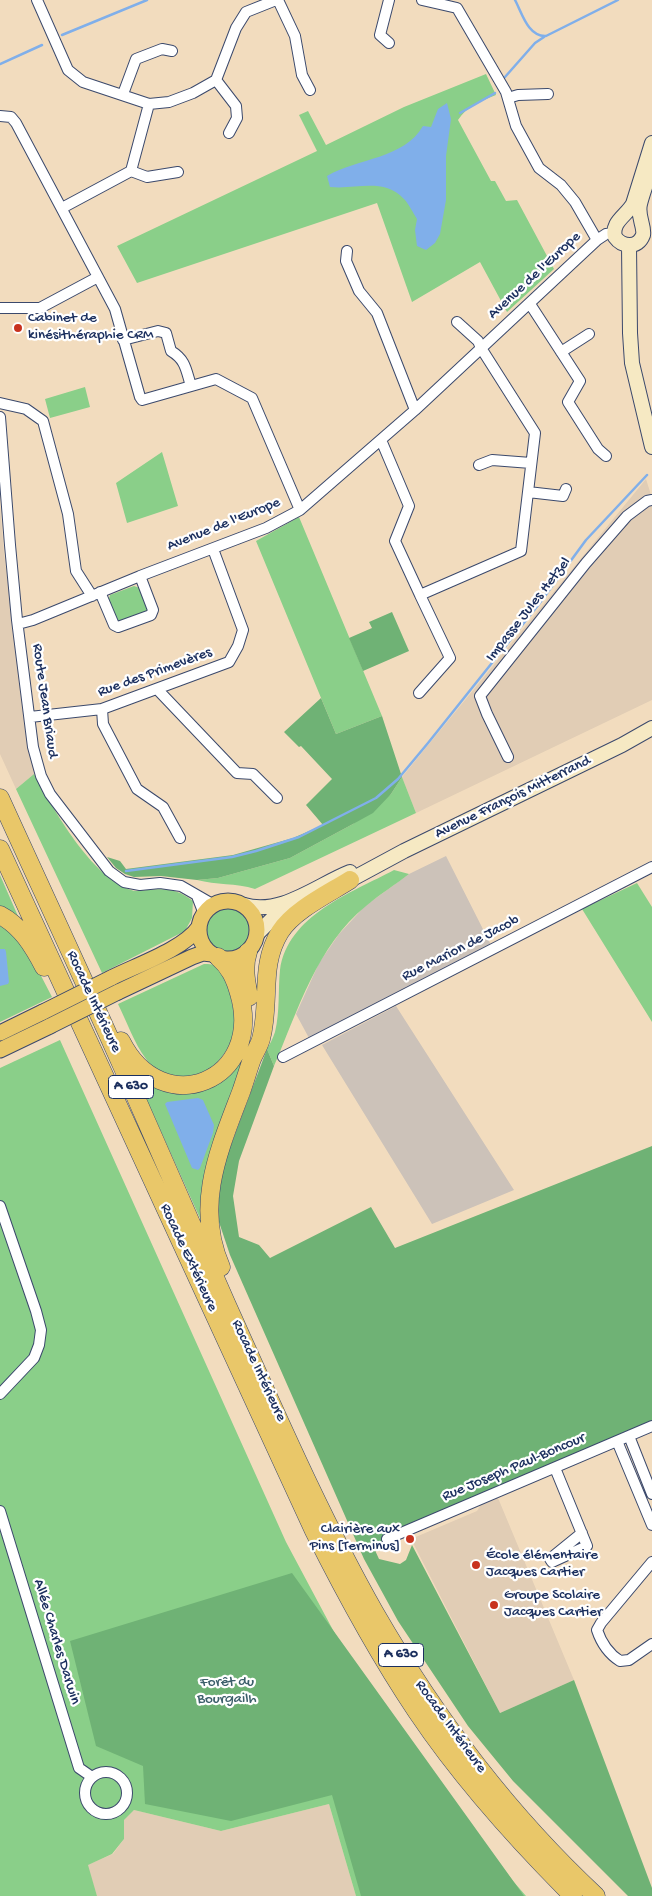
<!DOCTYPE html>
<html>
<head>
<meta charset="utf-8">
<style>
  body { margin:0 }
  canvas { display:block; background:#f2dcbe }
</style>
</head>
<body>
<canvas width="652" height="1896"></canvas>
<script>
const c = document.querySelector('canvas').getContext('2d');
c.lineJoin = 'round';
function fillPath(path, color) { c.fillStyle = color; c.fill(path, 'evenodd'); }
function strokePath(path, color, width, dash) { c.strokeStyle = color; c.lineWidth = width; c.lineCap = dash ? 'butt' : 'round'; c.setLineDash(dash || []); c.stroke(path); }
function write(font, color, halo, rows, align = 'center') {
  c.font = font + ' "Gochi Hand",sans-serif'; c.lineWidth = 4.5; c.setLineDash([]); c.textBaseline = 'middle'; c.strokeStyle = halo; c.fillStyle = color; for (const [text, x, y, turn = 0] of rows) {
    c.save(); c.translate(x, y); c.rotate((+turn || 0) * Math.PI / 180); c.textAlign = isNaN(turn) ? turn : align; if (halo) c.strokeText(text, 0, 0); c.fillText(text, 0, 0); c.restore();
  }
}
fillPath(new Path2D(`
  M646,479L652,498V700L416,813L402,777Z
  M0,505L4,554L34,774L16,789L0,754Z
  M498,1498L574,1680L500,1713L411,1539L477,1511L482,1503Z
  M329,1804L356,1896H97L87,1865L113,1854L124,1839V1820L134,1810L221,1831Z`), '#e1cdb5');
fillPath(new Path2D(`
  M446,856L491,945L309,1038L296,1014L319,963L339,934L365,906L409,874Z
  M396,1006L514,1190L432,1224L322,1045Z`), '#ccc2b9');
fillPath(new Path2D(`
  M486,74L496,95C481,101 467,106 458,120L491,181H495L506,201L517,200L554,269L507,312L480,262L412,302L377,203L137,283L117,246L317,151L299,115L308,111L326,145L404,107Z
  M85,387L90,407L50,418L45,399Z
  M162,452L178,506L127,523L116,483Z
  M299,517L382,716L336,734L256,541Z
  M134,586L140,588L149,610L147,612L119,623L108,602L110,595Z
  M34,774C54,810 91,877 131,890C136,892 142,890 147,890C165,888 178,889 193,901L192,918L185,931L102,973L16,789Z
  M402,777L416,813L255,889C236,883 216,885 197,880L218,878L290,858L353,824L391,794Z
  M394,870L409,874C395,885 380,894 366,906C317,946 298,1010 274,1066L267,1049C270,1044 273,1038 275,1032C280,1012 278,990 280,970C288,915 351,893 394,870Z
  M0,875L21,923L0,910Z
  M637,883L652,907V1022L582,909Z
  M207 930a21 21 0 1 1 42 0a21 21 0 1 1-42 0Z
  M0,921L23,941L52,997L0,1022Z
  M204,964C209,964 215,964 219,968C226,975 230,990 231,999C233,1008 236,1018 235,1026C231,1054 208,1080 178,1077C165,1075 153,1070 146,1059C134,1043 127,1022 118,1004Z
  M250,1025L247,1053L203,1225L132,1067L198,1089Z
  M60,1040L286,1542L357,1675L513,1881L526,1896H356L329,1804L221,1831L134,1810L124,1820V1839L112,1854L88,1865L97,1896H0V1068Z`), '#8acf89');
fillPath(new Path2D(`
  M392,612L409,651L363,671L349,638L372,628L369,622Z
  M321,698L336,734L382,716L402,777L391,794L373,813L353,824L290,858L218,878L197,880L161,876L134,877L125,874L116,868L107,857L120,861L126,869L233,855L293,838L323,825L306,805L332,779L301,746L299,747L284,732Z
  M267,1049L274,1066L239,1161L233,1196L239,1237L259,1245L270,1258L371,1207L395,1248L652,1146V1426L373,1546L379,1559L400,1564L406,1560L412,1545L500,1713L574,1680L652,1888V1896H628L513,1781L468,1726L398,1621L364,1559L230,1255L217,1216L222,1169Z
  M292,1573L524,1896H361L332,1795L231,1821L145,1804L143,1766L96,1746L70,1641Z`), '#6fb275');
fillPath(new Path2D(`
  M447,103L451,119L446,156V200L440,234L435,243L426,250L417,246L415,230L417,219C413,213 409,204 404,199C383,177 356,190 330,187L327,176C358,158 404,159 423,126L431,127L438,109Z
  M0,949H5L6,952L9,982L8,984L0,986Z
  M198,1098L203,1100L214,1125L213,1133L200,1168L198,1170L192,1168L165,1104L167,1102Z`), '#80afea');
strokePath(new Path2D(`
  M515,0C522,13 528,37 546,36L618,0
  M62,35L147,0
  M0,64L42,45
  M505,77L535,43L544,37
  M460,113L495,93
  M126,871L232,857L256,851L299,837L376,798L398,779L428,743L539,604L586,540L647,475`), '#80afea', 2.5);
const street = new Path2D(`
  M37,0L68,70L83,82L149,104L169,102L193,93L216,80L236,28L246,12L276,0
  M278,0L295,36L302,75L310,90
  M422,0L457,8L506,92L516,126L539,168L561,185L575,202L597,240
  M389,43L380,35L389,0
  M216,80L236,106L237,118L229,133
  M123,94L136,59L162,49L172,51
  M508,98L518,95L548,94
  M0,116L11,117L16,123L115,309L140,397L142,400L216,379L252,398L300,510
  M131,171L147,177L178,172
  M62,208L131,171L149,104
  M347,251L346,261L359,291L377,313L415,410
  M530,304L580,381L568,402L598,449L606,456
  M0,308H40L98,277
  M123,340L158,331L166,333L171,351C186,360 186,370 191,386
  M561,352L589,334
  M0,403L26,409L43,421L68,514L76,571L92,596
  M0,417L10,545L17,620L33,747L41,776L50,794L109,871L124,882L140,885L160,883L181,886L214,905
  M381,440L409,506L395,541L420,595L521,551L535,433L481,348L478,341L457,322
  M479,465L492,460L531,463
  M528,492L563,496L566,489
  M100,592L114,625L118,627L151,615L153,610L140,576
  M18,624L33,620L140,576L266,528L300,510L415,410L597,240L606,234L614,233
  M157,689L237,773L253,774L277,798
  M419,693L450,658L420,595
  M102,709L103,724L137,789L163,807L180,838
  M30,717L102,709L229,662L238,646L243,630L213,549
  M508,757L487,714L480,696L586,563L627,516L647,501L652,500
  M197,896L204,914
  M283,1057L652,867
  M0,1206L36,1311L41,1330L39,1345L34,1358L0,1394
  M629,1436L652,1494
  M617,1441L652,1525
  M555,1468L587,1546L552,1562L550,1559L582,1533
  M0,1511L79,1768L92,1777
  M387,1539L652,1426
  M652,1562L601,1623L597,1630C601,1642 609,1654 620,1661L629,1660L652,1644
  M85 1793a21 21 0 1 1 42 0a21 21 0 1 1-42 0Z`);
const secondary = new Path2D(`
  M652,143L633,204C626,216 611,222 615,237C622,247 638,249 643,235C645,227 637,216 640,204C643,192 648,179 652,167
  M629,246L630,333L632,363L652,447
  M341,885L404,851L622,745L652,728
  M244,905C281,916 317,885 350,872
  M257,934L272,919L301,904`);
const primary = new Path2D(`
  M199 930a29 29 0 1 1 58 0a29 29 0 1 1-58 0Z
  M111,978C137,965 184,949 199,927
  M118,992L192,957L203,953L212,954
  M0,1033L43,1012
  M0,1050L50,1026`);
const highway = new Path2D(`
  M0,798C41,888 83,978 123,1068C158,1147 192,1227 227,1305C274,1409 319,1514 375,1613C435,1717 508,1814 596,1896
  M0,849L314,1531C345,1593 378,1654 417,1712C462,1779 516,1839 573,1896
  M0,915C21,926 33,946 44,967
  M248,952C243,967 246,981 249,997
  M121,1041C162,1123 265,1081 239,993C235,979 230,967 218,957
  M221,1267C194,1205 219,1150 241,1092C245,1081 248,1070 252,1059C255,1052 259,1046 261,1039C271,1001 259,966 280,932C294,910 328,894 350,880`);
strokePath(street, '#3b496c', 12);
strokePath(secondary, '#3b496c', 16);
strokePath(primary, '#3b496c', 17);
strokePath(highway, '#3b496c', 19);
strokePath(street, '#fff', 10);
strokePath(secondary, '#f6e9c3', 14);
strokePath(primary, '#e9c769', 15);
strokePath(highway, '#e9c769', 18);
const primaryBridge = new Path2D(`
  M43,1012L111,978
  M50,1026L118,992`);
strokePath(primaryBridge, '#3b496c', 17, []);
strokePath(primaryBridge, '#e9c769', 15);
for (const [x, y, r, color] of [
  [18,328,5,"#c8321e"],
  [410,1539,5,"#c8321e"],
  [476,1565,5,"#c8321e"],
  [494,1605,5,"#c8321e"]
]) { const dot = new Path2D(); dot.arc(x, y, r, 0, 2 * Math.PI); c.fillStyle = color; c.fill(dot); strokePath(dot, '#fff', 2); }
for (const [x, y, w] of [
  [131,1087,45],
  [401,1655,45]
]) { const box = new Path2D(); box.roundRect(x - w / 2, y - 11.5, w, 23, 4); c.fillStyle = '#fff'; c.fill(box); strokePath(box, '#1b2f5e', 1); }
write('bold 14px', '#1b2f5e', null, [
  ["A 630",131,1087],
  ["A 630",401,1655]
]);
write('15px', '#1b2f5e', '#fff', [
  ["Avenue de l'Europe",535,276,-43],
  ["Avenue de l'Europe",224,525,-22],
  ["Impasse Jules Hetzel",529,610,-52],
  ["Rue des Primevères",155,673,-20],
  ["Route Jean Briaud",44,701,82],
  ["Avenue François Mitterrand",513,798,-26],
  ["Rue Marion de Jacob",461,949,-27],
  ["Rocade Intérieure",93,1002,65],
  ["Rocade Extérieure",188,1258,65],
  ["Rocade Intérieure",258,1371,65],
  ["Rue Joseph Paul-Boncour",514,1468,-23],
  ["Allée Charles Darwin",56,1642,73],
  ["Rocade Intérieure",450,1727,54]
]);
write('15px', '#1b2f5e', '#fff', [
  ["Cabinet de",28,319],
  ["kinésithéraphie CRM",28,336],
  ["Clairière aux",400,1530,"right"],
  ["Pins [Terminus]",400,1547,"right"],
  ["École élémentaire",486,1556],
  ["Jacques Cartier",486,1573],
  ["Groupe Scolaire",504,1596],
  ["Jacques Cartier",504,1613]
], 'left');
write('15px', '#3c5f6b', '#fff', [
  ["Forêt du",227,1683],
  ["Bourgailh",227,1700]
]);
</script>
</body>
</html>
